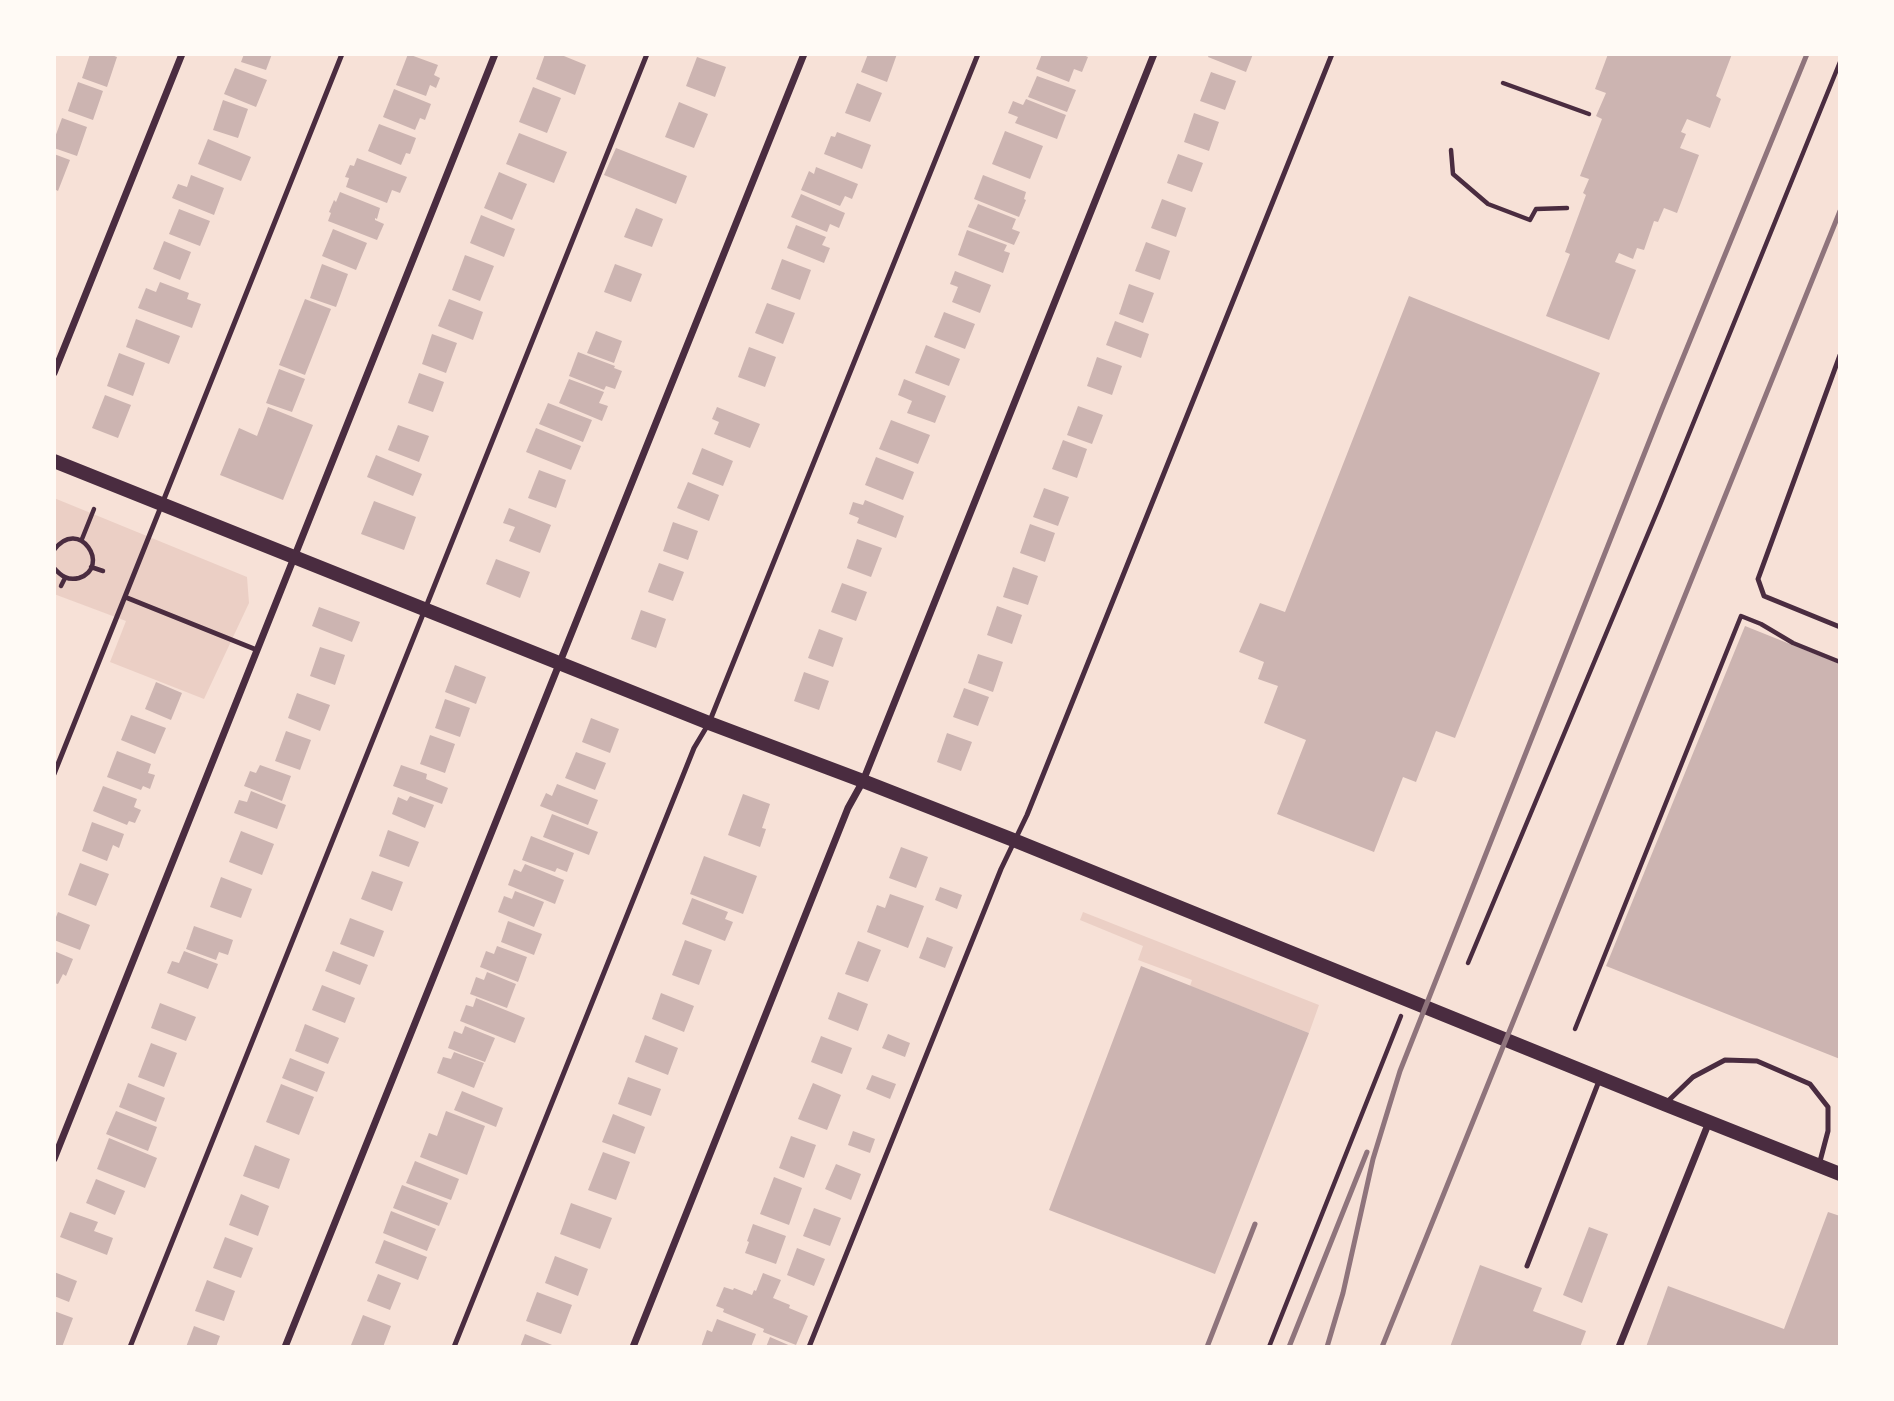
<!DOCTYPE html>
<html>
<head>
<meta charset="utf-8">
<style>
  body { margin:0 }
  #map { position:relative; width:1894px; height:1401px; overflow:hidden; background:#f7e1d7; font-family:Manrope,sans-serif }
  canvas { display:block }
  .frame { position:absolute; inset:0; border:56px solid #fffaf5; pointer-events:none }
</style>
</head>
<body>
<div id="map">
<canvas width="1894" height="1401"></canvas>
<div class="frame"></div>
</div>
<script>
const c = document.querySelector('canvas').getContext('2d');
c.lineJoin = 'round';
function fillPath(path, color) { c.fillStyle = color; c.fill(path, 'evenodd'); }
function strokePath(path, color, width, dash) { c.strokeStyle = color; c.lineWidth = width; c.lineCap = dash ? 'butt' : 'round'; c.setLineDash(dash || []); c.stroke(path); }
fillPath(new Path2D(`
  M54,498L247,577L249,603L204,699L110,662L126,621L54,594Z
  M1083,912L1319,1005L1309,1033L1190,986L1192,980L1138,960L1143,946L1080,920Z`), '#ebcfc5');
fillPath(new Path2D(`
  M90,54H109L117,57L107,87L82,78Z
  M244,54H272L266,70L241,62Z
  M408,54L438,65L434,75L440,78L436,88L430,85L426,96L396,85Z
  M545,54H559L586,65L575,95L536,79Z
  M868,54H897L887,82L861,72Z
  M1042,54H1081L1088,57L1082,72L1074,69L1069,82L1036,69Z
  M1209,54H1253L1246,72L1208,57Z
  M1608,54H1732L1716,96L1721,99L1710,128L1687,119L1681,132L1686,134L1680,148L1699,155L1677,213L1664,208L1658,222L1654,221L1644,250L1637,248L1633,259L1619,253L1615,262L1636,270L1609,340L1546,316L1570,254L1565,252L1586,195L1583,193L1589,179L1580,176L1602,119L1596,116L1606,93L1595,89Z
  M697,57L726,67L715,97L686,86Z
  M235,68L267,80L256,107L224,94Z
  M1211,72L1236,81L1225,110L1200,101Z
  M1037,76L1076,90L1067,112L1028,97Z
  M78,82L103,91L93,120L68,111Z
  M857,83L882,93L870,122L845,113Z
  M533,87L561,98L547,133L519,122Z
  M394,89L431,104L425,120L420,118L415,130L383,117Z
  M1026,99L1066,115L1057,139L1015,123L1018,117L1008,113L1013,101L1023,105Z
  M223,100L248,109L238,138L213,130Z
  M679,102L708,114L694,148L665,137Z
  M1194,113L1219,122L1209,151L1184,142Z
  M62,118L87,127L77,156L54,148V140Z
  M379,124L416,138L410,154L406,153L401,165L368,151Z
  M1005,131L1043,146L1030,179L992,164Z
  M837,132L871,145L862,169L824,154L831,136L835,137Z
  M519,133L567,152L554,183L506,164Z
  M208,139L251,157L241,181L198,164Z
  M616,148L687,176L676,204L604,175Z
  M54,154L70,160L58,191L54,189Z
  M1178,154L1203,163L1192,192L1167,183Z
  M357,158L407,177L400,193L392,190L387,203L346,187L349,178L345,177L350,165L354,166Z
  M816,167L858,184L852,199L845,196L840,206L801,190L809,171L814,174Z
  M499,172L527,184L512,220L484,208Z
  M191,175L224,188L214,215L172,198L178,184L187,187Z
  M983,175L1026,192L1024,199L1026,200L1019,217L974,199Z
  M340,192L380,208L377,219L375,218V220L384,224L377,240L328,221L331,213L329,212L334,200L336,202Z
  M801,194L845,213L839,228L830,224L827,232L791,217Z
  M1162,199L1186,208L1176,237L1151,228Z
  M978,204L1016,219L1012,229L1020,232L1014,245L968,227Z
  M636,208L663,219L652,247L624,237Z
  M179,209L210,221L200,246L169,234Z
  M481,215L515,229L504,257L470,243Z
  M796,225L826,237L822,245L830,248L824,263L787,248Z
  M333,229L367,243L356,270L322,256Z
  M967,230L1007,245L1004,251L1010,253L1003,273L958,255Z
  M164,241L191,252L180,280L153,269Z
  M1146,242L1170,251L1160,280L1135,271Z
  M465,255L494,266L480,301L452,290Z
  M782,259L811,270L800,300L771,289Z
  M322,264L348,274L336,307L310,298Z
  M615,264L642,274L631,302L604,292Z
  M955,271L991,285L980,313L952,302L958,287L950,284Z
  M160,282L189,293L187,299L201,304L192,328L138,308L146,288L156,292Z
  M1129,284L1154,293L1143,323L1119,314Z
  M1409,296L1600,373L1455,738L1436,731L1416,782L1403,777L1374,852L1277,814L1306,740L1264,723L1278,686L1258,679L1264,662L1239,652L1260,603L1285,612Z
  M305,299L331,309L305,375L279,365Z
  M449,299L483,312L473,340L438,326Z
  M767,303L795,313L783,344L755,333Z
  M944,312L975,324L965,349L934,337Z
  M136,319L180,336L169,364L126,347Z
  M1115,321L1149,334L1141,358L1106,345Z
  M596,331L622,341L614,363L587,353Z
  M432,334L457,343L446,373L422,364Z
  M926,345L960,359L949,386L915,373Z
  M749,347L776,357L765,387L738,377Z
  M578,352L615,366L614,368L622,371L615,389L606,386L604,390L569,376Z
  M119,353L145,363L133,396L107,386Z
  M1097,357L1122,366L1112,395L1087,386Z
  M279,369L305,379L292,412L266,403Z
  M419,373L444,382L433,412L408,403Z
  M569,379L604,392L599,403L608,406L602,421L559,403Z
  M904,379L946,396L935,423L907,413L912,401L898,395Z
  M105,395L131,405L118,438L92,428Z
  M548,403L592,420L583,442L539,424Z
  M1078,406L1103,415L1092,444L1067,435Z
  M268,407L313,425L283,500L220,475L239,428L257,436Z
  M717,407L760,424L750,448L714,434L719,422L712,419Z
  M891,420L930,435L918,464L879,449Z
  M398,425L429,436L419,462L388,450Z
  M536,428L581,446L571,470L526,452Z
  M1063,440L1087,449L1077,478L1052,469Z
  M702,448L733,461L723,486L692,474Z
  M376,455L422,474L413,496L367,477Z
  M876,457L914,472L903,500L865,485Z
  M539,470L566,480L556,508L528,498Z
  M688,482L719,495L709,521L677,508Z
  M1044,488L1069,497L1058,526L1033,517Z
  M865,500L904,516L896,538L857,523L859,518L849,514L853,502L863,505Z
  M374,501L416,517L404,550L361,534Z
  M509,508L551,525L540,553L509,541L515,527L503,523Z
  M673,522L698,531L688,560L663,551Z
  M1030,524L1055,533L1045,562L1020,553Z
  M857,539L882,548L871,577L847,568Z
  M496,559L530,572L520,598L486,584Z
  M659,563L684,572L673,601L648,592Z
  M1013,567L1038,576L1028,605L1003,597Z
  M842,583L867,592L856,621L831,612Z
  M997,606L1022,615L1012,644L987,635Z
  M319,607L360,622L352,642L312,626Z
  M641,610L666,619L656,648L631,639Z
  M1745,626L1840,664V1059L1606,966Z
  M819,629L843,638L833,667L808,658Z
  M320,647L345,655L335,685L310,676Z
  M978,654L1003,662L993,692L968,683Z
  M455,665L486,677L476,704L445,692Z
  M804,672L829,681L819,710L794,701Z
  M156,682L182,693L171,720L145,709Z
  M964,688L989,697L978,726L953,717Z
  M297,693L330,705L320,731L288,718Z
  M445,699L470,708L460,737L435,728Z
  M131,715L166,728L155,754L121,740Z
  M591,718L619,729L610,753L582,742Z
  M286,731L311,740L300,770L275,761Z
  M947,733L972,742L961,771L937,762Z
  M430,735L455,744L445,773L420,764Z
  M117,751L151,764L148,773L155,775L150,789L143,786L141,790L107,777Z
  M576,752L606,763L595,790L565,778Z
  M260,765L291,776L282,801L244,786L250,771L256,773Z
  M401,765L427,774L426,779L448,788L442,804L393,786Z
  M557,784L598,800L588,825L540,806L546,793L552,796Z
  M103,786L137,799L134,807L141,810L135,823L129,821L127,825L93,811Z
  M251,791L286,805L277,829L234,813L239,800L247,802Z
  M743,794L770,804L762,828L766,829L760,847L728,835Z
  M410,796L434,805L425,828L392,814L398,797L407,801Z
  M552,814L598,832L589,855L543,837Z
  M92,822L124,834L119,848L113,845L107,861L82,851Z
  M388,830L419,842L409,867L379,856Z
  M241,831L274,844L262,875L229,862Z
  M531,836L574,853L567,872L557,868L555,872L522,860Z
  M901,847L928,857L916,888L889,878Z
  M704,856L757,876L743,914L690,894Z
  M80,863L109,874L96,906L68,895Z
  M525,864L564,880L555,904L508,885L514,869L521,872Z
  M372,871L403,882L392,911L361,899Z
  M221,877L252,889L241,918L210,907Z
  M940,887L962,895L957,909L935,900Z
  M515,891L544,902L534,927L498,912L504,896L512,899Z
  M890,894L924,906L908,948L867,932L877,905L885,908Z
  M692,898L728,912L725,919L733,922L725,941L682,924Z
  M58,912L90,925L80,950L54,940V922Z
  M350,918L384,931L374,957L340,944Z
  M508,921L542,934L534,955L501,942Z
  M194,926L233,940L228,955L219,952L216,960L186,949Z
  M927,937L953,947L945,968L919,958Z
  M685,940L712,950L699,985L672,975Z
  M858,941L881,950L868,982L845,974Z
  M497,946L527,957L518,982L480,967L486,951L494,954Z
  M54,951L73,959L66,976L63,974L58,984L54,983Z
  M184,951L218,964L208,989L167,973L172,961L179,963Z
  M333,951L368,965L360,985L325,971Z
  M1141,966L1309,1033L1215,1274L1049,1210Z
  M487,972L516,984L507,1008L470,994L476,977L484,980Z
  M322,985L355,998L345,1023L312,1010Z
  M838,992L868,1004L858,1031L828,1019Z
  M661,993L694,1006L684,1032L652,1019Z
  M476,998L525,1018L515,1043L460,1021L466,1005L473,1007Z
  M160,1003L196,1017L186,1041L151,1028Z
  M305,1024L339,1038L328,1064L295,1051Z
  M465,1026L495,1038L485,1062L448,1048L454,1031L462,1034Z
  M888,1034L910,1043L905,1057L882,1048Z
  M645,1035L678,1048L668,1075L635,1062Z
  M821,1036L852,1048L842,1074L811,1062Z
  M151,1043L177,1053L164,1087L138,1077Z
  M454,1052L484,1063L474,1088L437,1073L443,1057L451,1059Z
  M290,1058L325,1072L317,1092L282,1078Z
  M872,1075L896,1084L890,1099L866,1089Z
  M628,1077L661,1089L651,1116L618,1104Z
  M128,1083L165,1098L156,1122L119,1107Z
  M813,1083L841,1095L827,1130L798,1119Z
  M281,1084L314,1097L299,1135L266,1122Z
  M462,1091L503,1108L496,1127L454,1110Z
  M116,1111L157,1127L148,1151L106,1134Z
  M446,1111L485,1126L467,1175L420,1157L429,1133L437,1136Z
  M613,1114L645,1127L635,1154L602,1142Z
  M853,1131L875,1139L870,1153L848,1145Z
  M791,1136L816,1145L804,1178L779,1168Z
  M109,1138L157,1158L145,1188L97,1169Z
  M255,1145L290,1159L279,1189L243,1176Z
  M603,1152L630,1162L616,1200L588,1190Z
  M415,1161L459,1179L451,1200L406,1183Z
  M836,1164L861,1174L851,1200L825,1189Z
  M774,1177L802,1188L789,1225L760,1214Z
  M96,1179L125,1191L115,1215L86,1203Z
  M402,1185L448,1203L439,1226L393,1208Z
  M241,1194L269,1206L258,1236L229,1225Z
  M571,1203L612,1218L600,1249L560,1234Z
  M814,1208L841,1218L830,1246L803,1236Z
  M391,1211L436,1229L427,1251L383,1233Z
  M70,1212L98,1222L94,1231L113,1238L107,1255L60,1237Z
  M1828,1212L1840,1216V1347H1646L1668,1286L1784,1329Z
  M753,1224L786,1236L776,1264L745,1253L749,1242L747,1241Z
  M1589,1227L1608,1234L1582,1303L1563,1295Z
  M225,1237L253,1248L241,1278L213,1268Z
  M384,1240L427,1257L418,1280L375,1263Z
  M797,1248L825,1259L814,1286L787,1275Z
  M555,1256L588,1269L578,1296L545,1283Z
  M1480,1265L1542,1288L1533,1311L1586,1331L1580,1347H1450Z
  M54,1272L77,1281L69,1302L54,1296Z
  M763,1273L781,1280L773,1298L790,1305L789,1308L808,1316L796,1345L763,1332L764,1329L723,1312L724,1309L716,1306L724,1287L733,1290L734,1288L752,1295L754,1290L756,1291Z
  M378,1274L401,1283L390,1310L367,1301Z
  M207,1280L235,1291L224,1321L195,1311Z
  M537,1292L572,1305L561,1334L526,1321Z
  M54,1311L73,1318L62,1347H54Z
  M363,1315L391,1326L383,1347L351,1345Z
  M717,1319L756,1334L751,1347H701L707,1330L712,1332Z
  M194,1326L220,1336L216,1347H186Z
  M525,1334L557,1347H520Z
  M770,1337L793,1347H766Z`), '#ccb4b1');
strokePath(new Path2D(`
  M1503,83L1589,114
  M1451,150L1453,174L1488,204L1530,220L1536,209L1567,208
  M82,539L94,509
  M54,550C79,516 112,567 79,578C68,581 61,576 54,568
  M91,567L103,571
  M61,586L65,578
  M1468,963L1660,505L1840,62
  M1575,1029L1741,616L1761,624L1793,643L1840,662
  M1269,1347L1401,1016`), '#4a2c40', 4.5);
strokePath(new Path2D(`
  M1840,355L1758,579L1764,596L1840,627
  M125,597L257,650
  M54,774L342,54
  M1666,1103L1693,1077L1725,1060L1757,1061L1810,1084L1828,1107V1131L1819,1165
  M1527,1266L1599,1081
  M130,1347L647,54
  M454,1347L694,748L709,723L978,54
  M809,1347L1001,869L1027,815L1332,54`), '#4a2c40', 5);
strokePath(new Path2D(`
  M54,373L182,54
  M54,1159L495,54
  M285,1347L804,54
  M633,1347L848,808L863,781L1154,54
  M1619,1347L1709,1122`), '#4a2c40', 7);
strokePath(new Path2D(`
  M54,461L709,723L863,781L1016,841L1664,1104L1840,1174`), '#4a2c40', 14);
strokePath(new Path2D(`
  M1207,1347L1255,1224
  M1289,1347L1367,1152
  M1327,1347L1343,1293L1373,1159L1400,1071L1662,409L1807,54
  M1382,1347L1840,211`), '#8f747c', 5);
</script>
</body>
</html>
